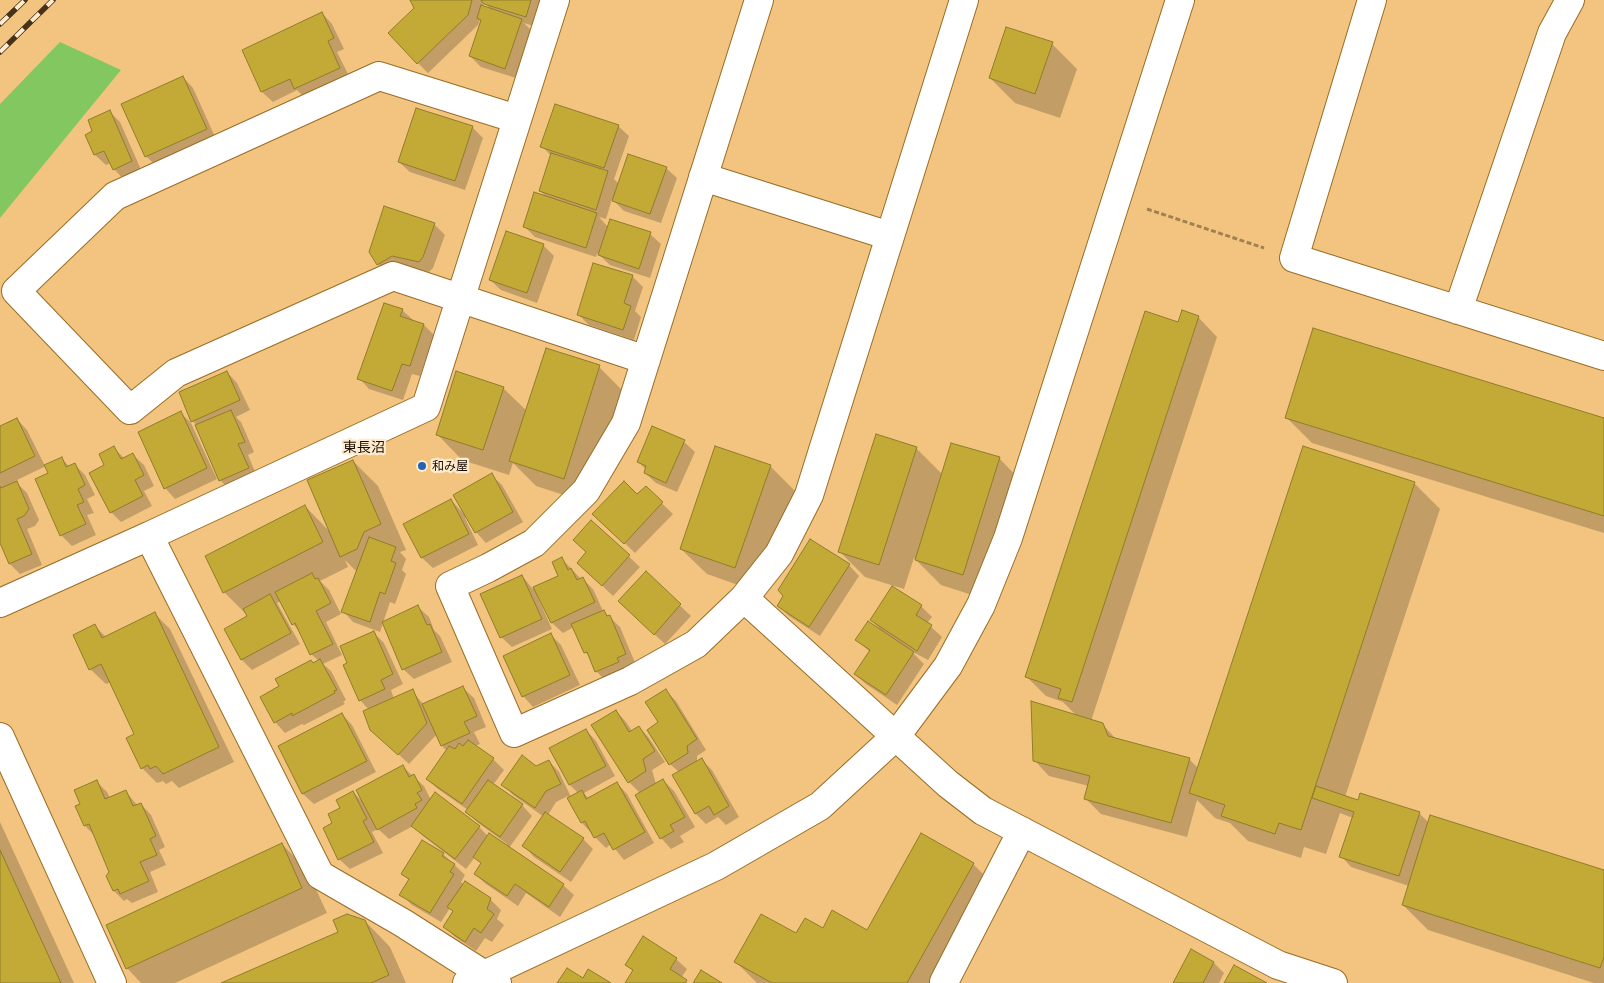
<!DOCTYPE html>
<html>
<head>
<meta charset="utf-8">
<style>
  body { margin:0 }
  canvas { display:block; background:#f3c47f }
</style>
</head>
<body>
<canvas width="1604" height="983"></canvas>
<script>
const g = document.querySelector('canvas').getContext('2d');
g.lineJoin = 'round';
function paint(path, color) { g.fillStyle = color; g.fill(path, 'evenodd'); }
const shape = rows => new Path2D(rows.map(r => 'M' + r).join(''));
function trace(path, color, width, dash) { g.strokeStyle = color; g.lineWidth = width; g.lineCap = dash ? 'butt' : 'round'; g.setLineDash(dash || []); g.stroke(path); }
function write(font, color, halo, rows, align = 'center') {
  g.font = font + ' Inter,"Noto Sans JP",sans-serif'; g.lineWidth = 4.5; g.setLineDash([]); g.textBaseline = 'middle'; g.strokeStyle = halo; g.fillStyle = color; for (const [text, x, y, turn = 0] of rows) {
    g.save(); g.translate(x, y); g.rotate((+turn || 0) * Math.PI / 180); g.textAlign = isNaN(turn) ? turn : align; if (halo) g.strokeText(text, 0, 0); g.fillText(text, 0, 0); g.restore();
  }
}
paint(shape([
  [60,42,121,70,0,218,0,104]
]), '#83c761');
paint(shape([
  [411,0,545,0,537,27,524,23,532,31,516,78,481,67,470,56,482,22,480,20,478,25,428,73,418,63,416,8],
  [484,3,492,10,483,7],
  [322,13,332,24,344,49,337,52,350,78,306,99,297,90,273,102,262,92,243,51],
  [1052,44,1077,69,1060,118,1015,103,990,78],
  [183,77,193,88,216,139,157,167,146,156],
  [110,112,120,122,142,172,124,180,114,169,111,163,106,165,95,155,86,136,94,132],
  [618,126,629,136,614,179,619,184,666,168,677,178,661,223,624,211,612,199,606,219,599,217,608,227,650,234,661,244,650,278,610,265,597,253,596,257,535,237,525,227,547,198,540,191,551,156,542,146],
  [472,127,483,138,465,190,410,172,399,162],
  [434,224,445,235,433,268,429,272,403,266,388,275,378,264],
  [543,245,554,256,537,303,501,290,490,280],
  [632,276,643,287,635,311,641,317,634,340,589,325,579,315],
  [402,310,413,320,424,325,434,335,420,376,412,374,403,400,369,389,359,378],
  [1198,317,1217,337,1091,721,1102,724,1117,740,1189,759,1198,768,1414,483,1440,509,1345,797,1359,801,1419,813,1429,823,1604,872,1604,983,1594,983,1428,930,1403,905,1409,886,1351,867,1341,856,1353,818,1340,813,1326,854,1304,847,1301,858,1248,841,1230,823,1215,818,1197,800,1187,837,1101,814,1085,798,1089,786,1049,776,1034,760,1078,717,1063,702,1046,696,1027,677,1178,324],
  [599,367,624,392,589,503,536,486,513,463,509,475,462,460,437,434,503,388,527,411],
  [227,372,237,383,250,410,236,417,241,422,254,452,248,455,258,479,231,491,220,480,196,425,193,421],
  [181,413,191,423,217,479,175,499,165,488],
  [1287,418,1604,419,1604,533,1312,443],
  [17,419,27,430,45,466,61,458,70,467,75,465,85,475,95,495,87,499,94,513,87,515,96,535,72,546,61,535,50,473,46,466,15,481,27,493,39,520,35,526,27,529,42,565,20,574,10,564,0,540,0,427],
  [684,442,695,452,677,492,656,483,645,473,646,470,638,461],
  [114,448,125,459,133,455,144,465,154,486,144,491,152,506,121,522,111,512,106,465],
  [716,448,771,467,796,492,761,593,707,574,681,549],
  [916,448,943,475,999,458,1024,484,988,600,941,585,914,558,904,589,865,577,840,552],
  [353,461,378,486,406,550,400,552,406,559,402,570,406,574,395,604,390,602,380,632,353,622,343,611,357,572,345,560,348,567,320,581,329,590,341,614,326,622,342,655,323,664,331,671,346,700,343,702,345,704,304,725,302,724,285,733,275,722,314,664,319,661,311,654,300,632,293,624,281,601,277,603,300,644,252,670,242,660,249,617,224,592,305,506,330,532],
  [491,475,502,485,523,522,486,543,476,532,467,517,465,518,478,545,433,568,422,558,405,524,451,500,464,514],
  [646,488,673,514,635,553,605,524],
  [591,521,640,567,613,596,589,573,588,553],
  [561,558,581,579,582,578,593,589,603,611,620,627,636,665,607,682,596,671,591,658,585,652,574,627,563,633,552,623,539,595,537,596,552,629,512,647,501,637,522,576,533,589,560,576],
  [849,565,859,576,820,636,789,616,778,606],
  [646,573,691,616,665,644,630,612],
  [921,606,932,617,927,623,942,637,928,660,911,651,924,664,897,705,866,684,855,674,870,652,857,640,882,631,871,620],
  [418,607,429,617,434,630,440,636,452,662,414,679,403,669],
  [155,614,170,629,234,762,179,788,172,781,166,784,163,781,157,783,142,768,136,734,111,682,106,684,90,669,95,626,106,637],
  [373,632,384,643,403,684,391,690,394,699,412,691,424,705,463,688,474,698,486,727,474,732,480,744,475,746,493,759,504,770,493,785,522,805,532,816,509,848,563,885,574,895,560,917,526,893,518,906,486,884,475,874,482,864,475,857,466,869,423,836,413,826,389,839,378,829,372,832,383,853,350,869,339,859,334,824,342,809,353,792,363,802,403,767,424,786,431,800,479,827,488,836,506,846,507,844,477,822,467,812,468,810,438,789,427,779,447,751,442,746,437,734,409,764,383,740,369,710,361,701,345,665,349,664],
  [551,635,561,645,580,685,533,707,523,696],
  [666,691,676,701,706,750,697,756,697,762,701,759,712,770,739,817,726,825,718,817,706,824,696,814,673,775,679,772,670,764,660,723],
  [616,711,626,722,632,731,639,727,649,738,665,762,652,770,656,784,663,780,674,791,695,827,680,836,684,842,671,849,661,838,636,795,640,793,629,782,593,726],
  [342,714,352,725,376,772,314,804,303,794,279,747],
  [586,730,596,741,615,776,584,793,589,799,617,783,627,794,654,843,624,860,611,844,606,848,595,837,582,823,568,796,556,802,548,815,583,839,593,849,571,882,534,857,524,846,544,817,513,795,503,784,549,761,559,772,571,797,578,793,570,785],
  [97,782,107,792,110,798,126,792,138,806,141,804,151,815,165,847,159,850,166,865,150,872,158,892,132,903,127,899,124,901,114,891,111,872,95,836,85,826,76,807,81,805],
  [0,822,74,983,0,983],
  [282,844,307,870,327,913,175,983,141,983,127,968],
  [443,854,465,875,461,882,464,885,490,899,501,910,497,919,504,925,492,942,485,938,476,951,455,937,444,926,454,912,450,908,441,922,412,905,401,894,409,880,403,874],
  [973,864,998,889,946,983,757,983,736,962,796,935,823,929,867,931],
  [365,921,390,947,406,983,224,983],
  [1191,951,1214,963,1224,973,1219,983,1174,983],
  [676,959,687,969,681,978,688,983,626,983,633,971,627,965]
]), '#0003');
const building = shape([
  [410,0,472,0,468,15,417,64,388,33,414,8,410,0],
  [481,0,531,0,526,17,484,4,481,0],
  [481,5,522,19,505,69,469,56,481,20,477,18,481,5],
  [322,12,334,38,328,41,340,68,294,89,290,79,261,92,242,50,322,12],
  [1006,27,1053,42,1035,94,989,78,1006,27],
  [183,76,207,129,145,157,121,104,183,76],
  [555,104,619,125,604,168,540,147,555,104],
  [416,108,473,126,455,181,398,162,416,108],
  [110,110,132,161,113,170,104,151,94,155,85,135,92,131,88,120,110,110],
  [551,153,608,171,596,210,539,191,551,153],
  [628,154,667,167,650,214,612,201,628,154],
  [534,192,597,213,586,248,523,227,534,192],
  [384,206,435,223,423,257,419,262,392,256,377,265,369,252,384,206],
  [610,219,651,232,639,269,598,255,610,219],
  [506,231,544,244,527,293,489,280,506,231],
  [593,263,633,275,624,303,631,306,623,330,577,315,593,263],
  [384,303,403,309,400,316,424,324,410,366,402,364,392,391,357,379,384,303],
  [1182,310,1199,316,1072,702,1058,698,1061,689,1025,677,1145,311,1178,322,1182,310],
  [1313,328,1604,418,1604,516,1285,418,1313,328],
  [546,348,600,365,564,479,509,461,546,348],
  [227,371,240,400,191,422,179,392,227,371],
  [456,371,504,387,483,450,436,435,456,371],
  [231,410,245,442,238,444,249,468,219,481,195,425,231,410],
  [181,411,207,468,164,489,138,432,181,411],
  [17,418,35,456,0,473,0,426,17,418],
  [652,426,685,440,666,483,644,473,646,466,637,462,652,426],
  [876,434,917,447,879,565,838,552,876,434],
  [951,443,1000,457,963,575,915,560,951,443],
  [114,446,121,459,133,453,144,475,135,480,143,496,110,513,89,473,104,465,99,454,114,446],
  [715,446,771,465,735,568,680,549,715,446],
  [1303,446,1415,482,1301,830,1279,823,1275,834,1221,816,1225,805,1189,793,1303,446],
  [62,457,66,467,75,463,85,485,78,489,84,502,77,505,86,524,60,536,35,479,48,473,44,465,62,457],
  [353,460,381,524,364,532,357,549,340,557,307,480,353,460],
  [492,473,513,512,475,533,453,495,492,473],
  [17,481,29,509,24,516,17,519,32,554,9,564,0,543,0,486,1,488,17,481],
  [624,481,637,494,646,486,663,502,624,544,592,514,624,481],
  [451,499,469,534,421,558,403,524,451,499],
  [305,505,323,542,223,593,205,556,305,505],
  [591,520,630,555,602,586,577,563,586,552,573,540,591,520],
  [369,537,396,547,391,561,396,563,385,594,380,592,370,622,341,612,369,537],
  [810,539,850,564,809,627,777,606,783,596,778,590,810,539],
  [562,557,568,570,571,568,577,580,583,577,595,602,551,623,533,587,558,576,552,562,562,557],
  [646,571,681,604,654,635,618,601,646,571],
  [312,573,315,579,318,578,331,603,316,611,333,644,310,655,295,623,292,625,275,592,312,573],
  [522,575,542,619,500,638,480,594,522,575],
  [892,586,922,605,916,615,932,625,917,651,870,620,892,586],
  [270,594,291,633,241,660,224,629,247,616,243,609,270,594],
  [418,605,427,625,430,624,442,652,402,670,382,622,418,605],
  [604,610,607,616,610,615,626,654,617,658,619,662,595,672,587,652,584,653,571,624,604,610],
  [155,612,219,747,163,774,156,766,150,769,148,765,141,769,126,738,134,734,101,664,89,670,73,635,95,624,102,638,155,612],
  [868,621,914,652,886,695,854,674,870,650,855,640,868,621],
  [374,631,393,674,381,680,385,689,359,701,343,665,347,663,340,646,374,631],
  [551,633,570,675,522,697,503,656,551,633],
  [320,659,337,690,334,691,335,693,292,716,292,713,274,723,260,697,279,686,275,679,311,660,313,663,320,659],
  [463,686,477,716,464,722,470,733,441,746,422,704,463,686],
  [413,689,427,723,398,755,370,730,363,711,413,689],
  [666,689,697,739,687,746,688,753,669,765,647,730,658,722,645,702,666,689],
  [1031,701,1103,723,1108,736,1190,758,1171,823,1084,799,1090,776,1033,761,1031,701],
  [616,710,629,732,639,726,655,751,643,759,646,771,628,783,591,725,616,710],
  [342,713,367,761,302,794,278,746,342,713],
  [586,729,606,766,569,785,549,748,586,729],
  [468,740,494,758,462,804,426,779,449,746,455,749,459,743,463,746,468,740],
  [522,755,536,766,549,760,561,784,546,791,535,808,501,785,522,755],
  [702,758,729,806,714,815,709,806,695,814,672,775,702,758],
  [403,765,409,777,414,774,422,790,417,793,422,800,415,804,417,808,377,830,356,790,403,765],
  [663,779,685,817,670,825,674,831,660,839,635,795,663,779],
  [97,780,105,799,126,790,133,806,141,803,156,836,150,839,157,855,140,862,149,881,120,894,118,889,113,891,106,876,109,872,89,824,84,826,75,806,80,804,74,790,97,780],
  [488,780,523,804,500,837,465,812,488,780],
  [617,782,645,832,613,850,604,833,594,838,585,821,581,823,567,798,582,790,586,799,617,782],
  [1316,786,1358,800,1360,793,1420,812,1399,876,1339,857,1354,812,1312,798,1316,786],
  [353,791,367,819,363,821,374,842,338,860,323,828,332,823,328,814,340,808,336,800,353,791],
  [435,792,480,826,455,859,411,826,435,792],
  [545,812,584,838,560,872,522,846,545,812],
  [1430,815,1604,870,1604,957,1600,968,1402,905,1430,815],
  [489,833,564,884,549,907,515,884,507,896,474,874,481,863,473,857,489,833],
  [921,833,974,863,907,983,772,983,734,962,761,914,796,933,805,918,823,928,832,910,867,930,921,833],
  [422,840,444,853,442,856,455,864,450,872,454,874,430,913,399,895,409,879,401,874,422,840],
  [282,843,302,888,126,969,106,925,282,843],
  [0,850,61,983,0,983,0,850],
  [465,881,491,898,487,909,494,914,481,933,474,928,465,942,443,927,453,911,447,907,465,881],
  [347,914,365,920,389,975,371,983,221,983,338,932,333,920,347,914],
  [643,936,677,958,670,969,687,980,685,983,625,983,633,970,625,965,643,936],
  [1191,949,1214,962,1203,983,1173,983,1191,949],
  [1234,965,1267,983,1224,983,1234,965],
  [567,968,583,978,588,969,611,983,557,983,567,968],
  [701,970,722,983,693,983,701,970]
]);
paint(building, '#c3a936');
trace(building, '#8f7d2b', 1);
const minor = shape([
  [759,0,626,423,586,491,534,543,488,568,450,586,514,733,630,681,696,644,744,598,779,554,809,495,964,0],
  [1372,0,1294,258,1604,356],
  [517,119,379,76,115,196,16,291,130,410,176,373,393,276,646,360],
  [703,177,890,236],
  [1458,310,1552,33,1570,0],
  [149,536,426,407,555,0],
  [744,598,948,784,983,811,1278,965,1333,983],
  [0,603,149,536,320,875,403,923,497,983],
  [0,737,112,983],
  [467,983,716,866,820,806,896,736,948,666,981,605,1008,538,1180,0],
  [945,983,944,982,1022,831]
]);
trace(minor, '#996d26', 30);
trace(shape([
  [1147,209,1264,248]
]), '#a2804f', 3, [5, 2.5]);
trace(minor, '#fff', 28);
const rail = shape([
  [0,24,25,0],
  [0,52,53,0]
]);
trace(rail, '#463219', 5.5);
trace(rail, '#feebd0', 4, [11]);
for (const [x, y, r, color] of [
  [422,466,5,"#2263b4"]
]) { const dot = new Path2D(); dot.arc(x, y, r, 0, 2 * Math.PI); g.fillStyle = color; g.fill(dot); trace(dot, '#feebd0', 2); }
write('12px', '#1c0f00', '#feebd0', [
  ["和み屋",432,466]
], 'left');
write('14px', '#1c0f00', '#feebd0', [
  ["東長沼",364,448]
]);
</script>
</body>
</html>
